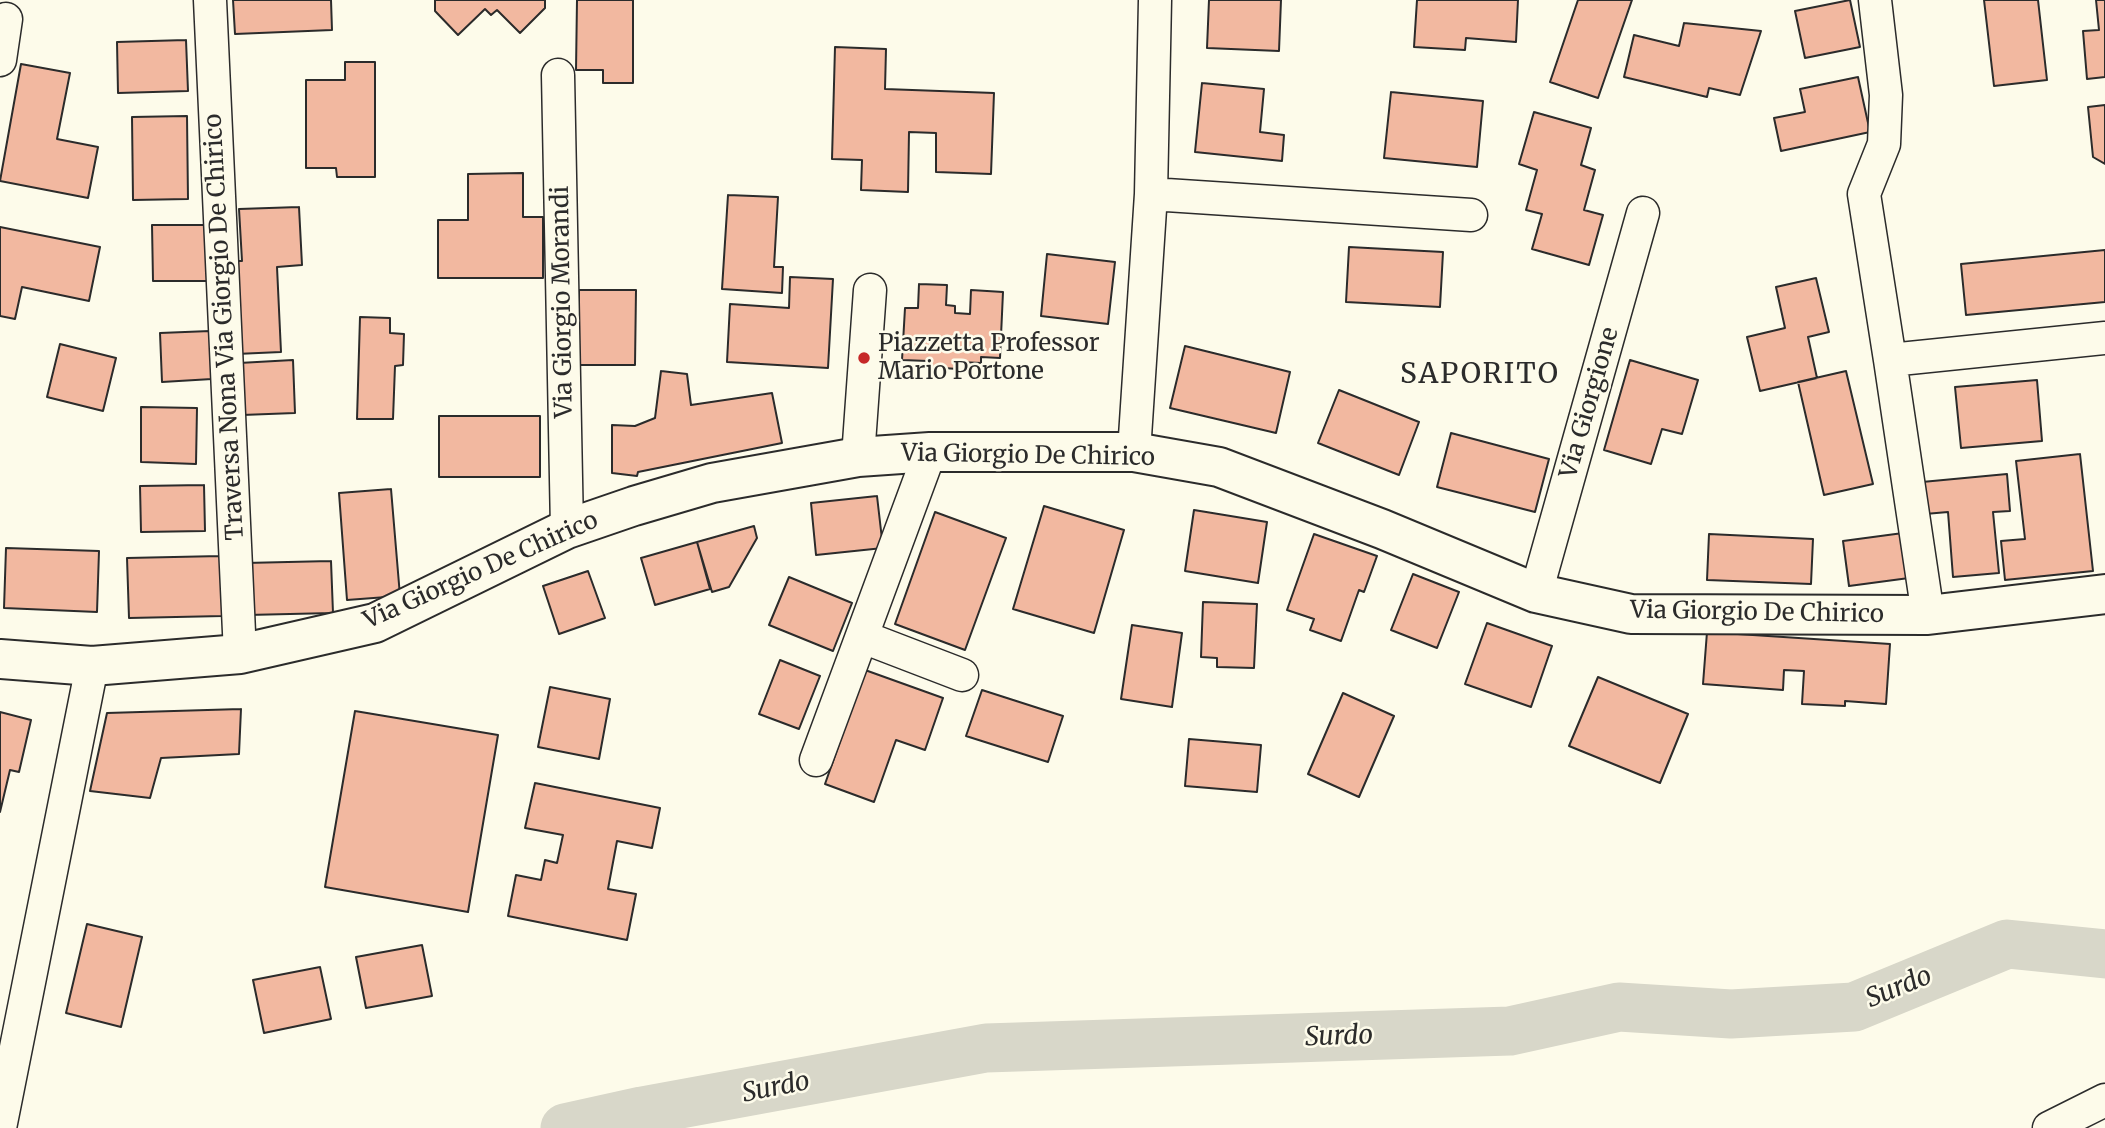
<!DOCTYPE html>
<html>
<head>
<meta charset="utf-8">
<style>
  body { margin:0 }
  canvas { display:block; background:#fdfbea }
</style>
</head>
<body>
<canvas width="2105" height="1128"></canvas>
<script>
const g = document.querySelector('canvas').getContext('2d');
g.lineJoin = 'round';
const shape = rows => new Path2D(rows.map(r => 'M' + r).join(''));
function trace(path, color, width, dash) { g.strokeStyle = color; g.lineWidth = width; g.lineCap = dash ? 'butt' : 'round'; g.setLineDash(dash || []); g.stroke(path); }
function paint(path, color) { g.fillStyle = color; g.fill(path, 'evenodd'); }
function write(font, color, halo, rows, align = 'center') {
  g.font = font + ' Merriweather,serif'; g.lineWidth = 5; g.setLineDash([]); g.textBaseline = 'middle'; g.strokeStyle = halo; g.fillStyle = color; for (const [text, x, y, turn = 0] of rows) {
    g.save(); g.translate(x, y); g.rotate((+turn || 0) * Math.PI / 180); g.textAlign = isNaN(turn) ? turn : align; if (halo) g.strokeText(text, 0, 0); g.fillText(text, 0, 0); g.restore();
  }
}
trace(shape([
  [565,1128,642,1111,986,1048,1510,1031,1619,1007,1731,1014,1854,1007,2007,944,2105,954]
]), '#d8d7c9', 49);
const building = shape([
  [233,0,331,0,332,30,235,34,233,0],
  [435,0,545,0,545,8,520,33,497,10,491,15,485,9,458,35,435,11,435,0],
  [577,0,633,0,633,83,603,83,603,70,576,70,577,0],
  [1209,0,1281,0,1279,51,1207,48,1209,0],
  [1417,0,1518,0,1516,42,1466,38,1465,50,1414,47,1417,0],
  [1578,0,1632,0,1598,98,1550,82,1578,0],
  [1850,0,1860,47,1805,58,1795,11,1850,0],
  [1984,0,2038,0,2047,80,1994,86,1984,0],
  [2096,0,2105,0,2105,77,2087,79,2083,31,2099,30,2096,0],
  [1684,23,1761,31,1740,95,1709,88,1707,97,1624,77,1634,35,1679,46,1684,23],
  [186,40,188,91,118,93,117,42,186,40],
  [835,47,886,49,885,89,994,93,991,174,936,172,936,133,909,132,908,192,861,190,862,160,832,159,835,47],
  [345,62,375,62,375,177,337,177,336,168,306,168,306,80,345,80,345,62],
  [21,64,70,73,57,139,98,147,88,198,0,181,21,64],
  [1858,77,1870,132,1781,151,1774,118,1805,112,1800,89,1858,77],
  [1202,83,1264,89,1260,132,1284,135,1282,161,1195,152,1202,83],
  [1391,92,1483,101,1477,167,1384,158,1391,92],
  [2105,105,2105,164,2093,157,2088,107,2105,105],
  [1534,112,1591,128,1581,165,1595,170,1584,210,1603,215,1589,265,1532,249,1542,214,1526,210,1537,170,1519,164,1534,112],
  [187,116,188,199,133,200,132,117,187,116],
  [523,173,523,217,543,217,543,278,438,278,438,220,468,220,468,174,523,173],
  [728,195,778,197,774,267,783,267,782,293,722,289,728,195],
  [299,207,302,265,277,267,281,352,236,354,231,261,242,261,239,209,299,207],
  [152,225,210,225,210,281,153,281,152,225],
  [0,227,100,247,89,301,22,287,15,319,0,316,0,227],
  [1349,247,1443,252,1440,307,1346,302,1349,247],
  [2105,250,2105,302,1966,315,1961,264,2105,250],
  [1047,254,1115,262,1108,324,1041,316,1047,254],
  [790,277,833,279,828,368,727,362,730,304,789,308,790,277],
  [1816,278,1829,332,1808,337,1817,378,1760,391,1747,337,1785,328,1776,287,1816,278],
  [919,284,947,285,946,305,955,306,955,313,970,314,971,290,1003,292,1000,358,981,357,981,363,959,362,958,369,928,367,928,361,902,360,905,308,918,308,919,284],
  [579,290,636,290,635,365,579,365,579,290],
  [360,317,390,318,390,333,404,334,403,365,395,366,393,419,357,419,360,317],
  [210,331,212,379,162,382,160,333,210,331],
  [60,344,116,358,103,411,47,397,60,344],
  [1185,346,1290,372,1276,433,1170,408,1185,346],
  [293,360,295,413,242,415,239,363,293,360],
  [1630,360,1698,380,1682,434,1662,429,1651,464,1604,450,1630,360],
  [661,371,687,374,691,405,772,393,782,443,638,472,637,476,612,473,612,425,635,426,655,418,661,371],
  [1846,371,1873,484,1824,495,1798,382,1846,371],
  [2037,380,2042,441,1961,448,1955,387,2037,380],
  [1339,390,1419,422,1399,475,1318,443,1339,390],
  [141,407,197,408,196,464,141,462,141,407],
  [439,416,540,416,540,477,439,477,439,416],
  [1451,433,1549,459,1535,512,1437,487,1451,433],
  [2080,454,2093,571,2005,580,2001,541,2025,539,2016,461,2080,454],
  [2007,474,2010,511,1993,512,1999,573,1953,577,1948,512,1925,514,1922,482,2007,474],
  [204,485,205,531,141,532,140,486,204,485],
  [391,489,400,596,347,600,339,493,391,489],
  [877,496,883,548,816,555,811,503,877,496],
  [1044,506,1124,530,1094,633,1013,609,1044,506],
  [1194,510,1267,522,1258,583,1185,571,1194,510],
  [935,512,1006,538,965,650,895,624,935,512],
  [754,526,757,538,729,587,712,592,697,542,754,526],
  [1903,533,1909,578,1849,586,1843,541,1903,533],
  [1314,534,1377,556,1364,592,1359,590,1341,641,1310,630,1314,619,1287,610,1314,534],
  [1709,534,1813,539,1811,584,1707,580,1709,534],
  [697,542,710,589,655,605,641,558,697,542],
  [6,548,99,551,97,612,4,608,6,548],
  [221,556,223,616,129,618,127,558,221,556],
  [331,561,333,613,247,615,245,563,331,561],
  [588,571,605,618,559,634,543,586,588,571],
  [1413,574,1459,592,1437,648,1391,630,1413,574],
  [789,577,852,603,833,651,769,625,789,577],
  [1203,602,1257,604,1254,668,1217,667,1217,658,1201,657,1203,602],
  [1487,623,1552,646,1531,707,1465,684,1487,623],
  [1132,625,1182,633,1172,707,1121,699,1132,625],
  [1707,632,1890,644,1886,704,1845,701,1845,706,1802,704,1804,671,1784,670,1783,690,1703,684,1707,632],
  [780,660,820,676,799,729,759,714,780,660],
  [865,670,943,698,925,750,896,740,874,802,825,784,865,670],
  [1598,677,1688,714,1660,783,1569,746,1598,677],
  [550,687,610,699,599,759,538,747,550,687],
  [982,690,1063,716,1048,762,966,736,982,690],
  [1343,693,1394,716,1359,797,1308,774,1343,693],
  [241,709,239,754,161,758,150,798,90,791,107,713,241,709],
  [355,711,498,735,468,912,325,887,355,711],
  [0,712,31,720,19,772,10,770,0,812,0,712],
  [1189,739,1261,745,1257,792,1185,786,1189,739],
  [535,783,660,808,652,848,617,841,608,889,636,894,627,940,508,916,516,875,541,880,545,860,557,863,563,835,525,828,535,783],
  [87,924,142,937,121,1027,66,1013,87,924],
  [422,945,432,996,366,1008,356,957,422,945],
  [320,967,331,1019,264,1033,253,980,320,967]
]);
paint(building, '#f2b8a0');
trace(building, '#2b2b2b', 2);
const minor = shape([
  [210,0,240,654],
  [1875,0,1886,95,1884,144,1864,194,1890,360],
  [0,60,6,19],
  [558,75,567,529],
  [1151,194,1471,215],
  [1134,452,1151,194,1155,0],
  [858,457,870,290],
  [1536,593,1643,213],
  [1928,615,1890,360,2105,338],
  [863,637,962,675],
  [816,760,930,452],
  [0,1128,92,666],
  [2049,1128,2105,1100]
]);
const major = shape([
  [0,659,92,666,240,654,375,623,567,529,634,506,712,483,858,457,930,452,1134,452,1219,467,1382,529,1536,593,1631,614,1928,615,2105,594]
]);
trace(minor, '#2b2b2b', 35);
trace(major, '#2b2b2b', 42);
trace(minor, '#fdfbea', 32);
trace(major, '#fdfbea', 38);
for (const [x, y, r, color] of [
  [864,358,7,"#c62828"]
]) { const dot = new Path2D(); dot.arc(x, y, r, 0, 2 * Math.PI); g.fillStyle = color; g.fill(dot); trace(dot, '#fdfbea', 2.5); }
write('24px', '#2b2b2b', '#fdfbea', [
  ["Via Giorgio Morandi",563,302,-91],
  ["Traversa Nona Via Giorgio De Chirico",225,327,-93],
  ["Via Giorgione",1590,403,-74],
  ["Via Giorgio De Chirico",1028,456,1],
  ["Via Giorgio De Chirico",481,571,-24],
  ["Via Giorgio De Chirico",1757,613,1]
]);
write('24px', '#2b2b2b', '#fdfbea', [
  ["Piazzetta Professor",878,344],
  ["Mario Portone",878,372]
], 'left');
write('italic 26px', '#2b2b2b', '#fdfbea', [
  ["Surdo",1899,988,-22],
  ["Surdo",1339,1037,-2],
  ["Surdo",776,1088,-11]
]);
g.letterSpacing = '2px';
write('28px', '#2b2b2b', '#fdfbea', [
  ["SAPORITO",1480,375]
]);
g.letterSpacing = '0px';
</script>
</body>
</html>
